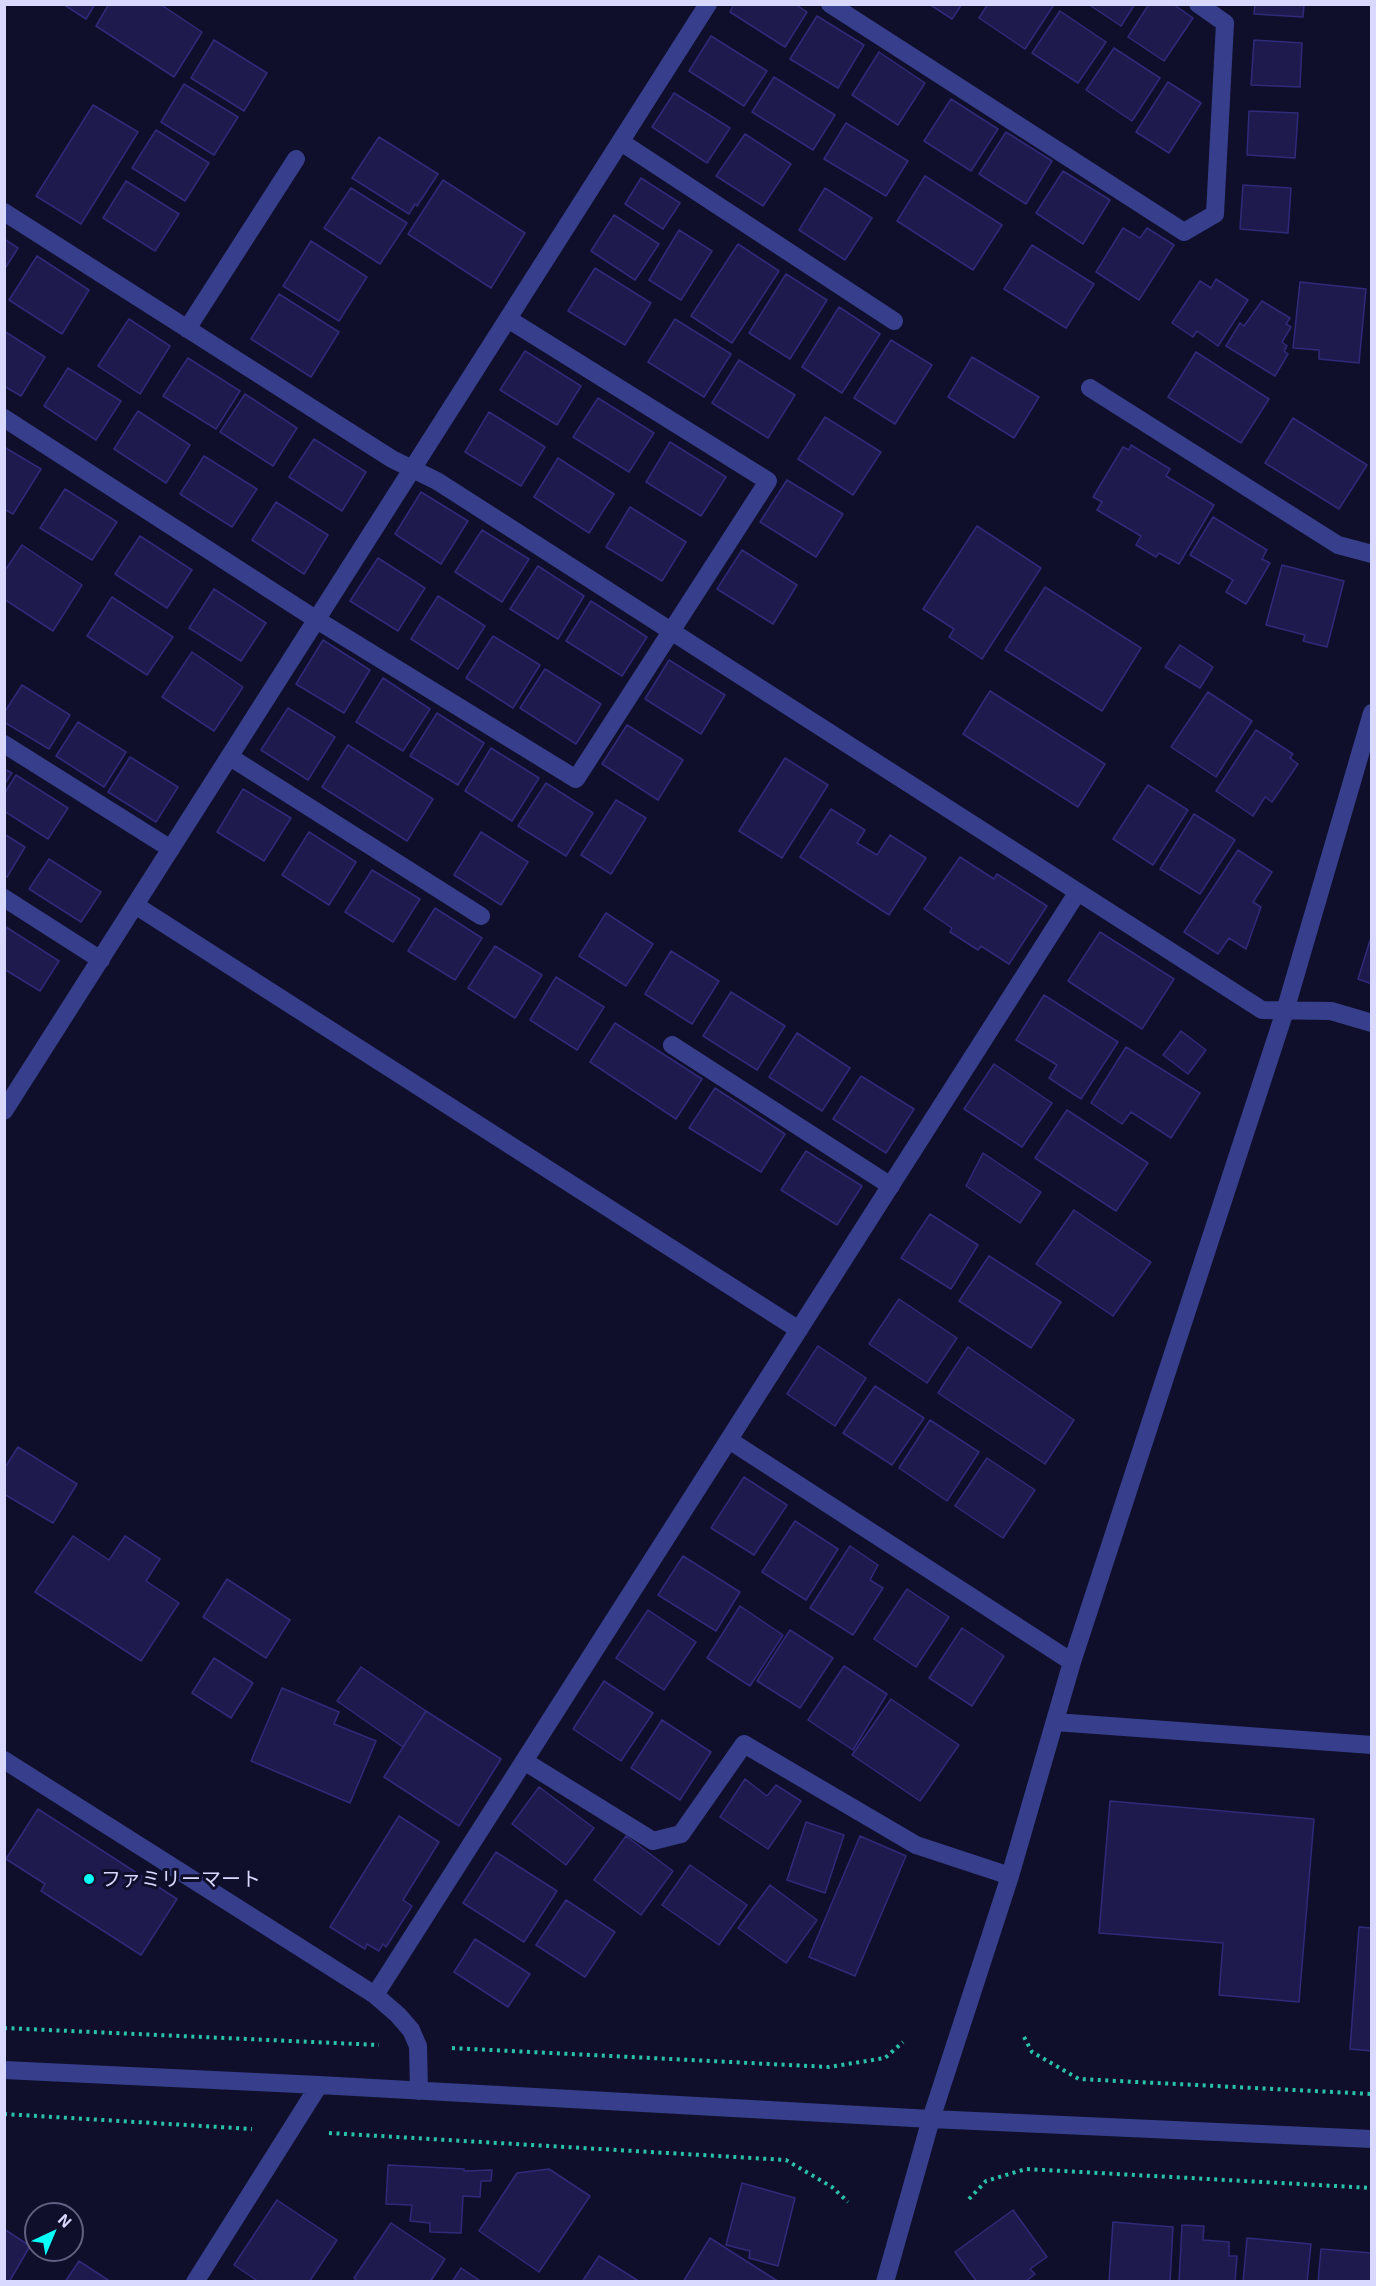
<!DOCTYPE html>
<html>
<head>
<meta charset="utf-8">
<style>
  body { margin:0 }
  #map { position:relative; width:1376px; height:2286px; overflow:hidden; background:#100f2b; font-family:"Exo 2",sans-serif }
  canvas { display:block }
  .frame { position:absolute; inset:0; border:6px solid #d9d9ff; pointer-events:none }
  .north { position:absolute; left:24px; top:2202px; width:60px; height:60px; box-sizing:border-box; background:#100f2b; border:2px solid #606080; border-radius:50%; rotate:44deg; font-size:16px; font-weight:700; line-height:24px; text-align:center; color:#d9d9ff }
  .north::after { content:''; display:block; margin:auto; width:21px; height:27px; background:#05fff8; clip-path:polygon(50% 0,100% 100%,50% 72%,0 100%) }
</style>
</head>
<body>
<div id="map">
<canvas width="1376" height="2286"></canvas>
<div class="frame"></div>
<div class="north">N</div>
</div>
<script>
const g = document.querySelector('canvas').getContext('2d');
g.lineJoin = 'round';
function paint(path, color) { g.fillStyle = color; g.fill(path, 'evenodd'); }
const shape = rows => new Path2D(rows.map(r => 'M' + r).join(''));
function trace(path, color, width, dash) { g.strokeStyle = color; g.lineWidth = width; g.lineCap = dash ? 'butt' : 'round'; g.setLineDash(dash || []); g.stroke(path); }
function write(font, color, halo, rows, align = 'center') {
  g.font = font + ' "Exo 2","Noto Sans JP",sans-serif'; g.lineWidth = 6; g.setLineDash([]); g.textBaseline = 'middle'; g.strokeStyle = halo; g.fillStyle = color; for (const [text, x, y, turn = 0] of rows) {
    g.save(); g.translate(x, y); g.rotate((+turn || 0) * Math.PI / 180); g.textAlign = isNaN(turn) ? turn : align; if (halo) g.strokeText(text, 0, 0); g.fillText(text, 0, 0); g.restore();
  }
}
const building = shape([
  [63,4,95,4,86,19,63,4],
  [109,4,160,4,202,32,174,77,96,26,109,4],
  [734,4,795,4,807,12,785,47,730,12,734,4],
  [929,4,962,4,952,19,929,4],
  [988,4,1050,4,1053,6,1025,49,979,18,988,4],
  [1088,4,1135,4,1121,26,1088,4],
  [1149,4,1173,4,1193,18,1164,61,1128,37,1149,4],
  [1255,4,1304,4,1303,17,1254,14,1255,4],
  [1060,11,1106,42,1078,83,1032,53,1060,11],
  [817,16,864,45,838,88,790,59,817,16],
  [711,36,767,71,744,106,689,71,711,36],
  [214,40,267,73,244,111,191,78,214,40],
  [1254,40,1302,43,1300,87,1251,85,1254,40],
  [1114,48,1160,78,1132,121,1086,90,1114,48],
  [879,52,925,83,898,125,852,95,879,52],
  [774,77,835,115,813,150,752,112,774,77],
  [1168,82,1201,103,1169,153,1136,132,1168,82],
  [184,84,238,117,214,155,161,122,184,84],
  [674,93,730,128,707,163,652,127,674,93],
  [951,99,998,129,971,171,924,141,951,99],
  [93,105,138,132,81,224,36,196,93,105],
  [1249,111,1298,113,1295,158,1247,155,1249,111],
  [846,123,908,161,886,196,824,159,846,123],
  [156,130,209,163,185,201,132,168,156,130],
  [1006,132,1052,161,1026,204,979,174,1006,132],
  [745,134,791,164,763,206,716,176,745,134],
  [379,137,438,174,417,206,415,204,409,214,352,178,379,137],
  [1063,171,1110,200,1083,244,1036,213,1063,171],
  [925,176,1002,225,973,270,897,221,925,176],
  [641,178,680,203,663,229,625,204,641,178],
  [443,180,525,233,491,288,408,234,443,180],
  [126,181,179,214,155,251,103,218,126,181],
  [1243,185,1291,188,1288,233,1240,229,1243,185],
  [351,188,407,223,380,264,324,228,351,188],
  [825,188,872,218,845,260,799,230,825,188],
  [614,215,659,244,635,280,591,251,614,215],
  [1123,228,1140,238,1147,228,1174,245,1139,300,1096,272,1123,228],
  [679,230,712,251,681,300,649,280,679,230],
  [4,239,18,248,4,270,4,239],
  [311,241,367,277,339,321,283,286,311,241],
  [738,244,779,271,732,343,691,316,738,244],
  [1032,245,1094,284,1066,328,1004,289,1032,245],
  [37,256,89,290,62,334,9,300,37,256],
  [595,268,651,303,625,345,568,311,595,268],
  [786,274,827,300,790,359,749,333,786,274],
  [1216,279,1248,300,1218,346,1197,331,1193,337,1172,323,1200,281,1211,288,1216,279],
  [1300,282,1366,289,1359,363,1319,359,1319,350,1293,348,1300,282],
  [279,294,339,332,311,377,251,339,279,294],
  [1262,301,1290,318,1286,324,1291,327,1282,342,1287,346,1284,351,1288,354,1275,376,1226,346,1240,323,1244,326,1262,301],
  [839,307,880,334,842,393,802,367,839,307],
  [129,319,170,346,140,394,98,366,129,319],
  [675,319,731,354,704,397,648,362,675,319],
  [4,331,45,357,21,396,4,386,4,331],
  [891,340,932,365,895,424,854,398,891,340],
  [525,351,581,386,557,425,500,390,525,351],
  [1196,352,1269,399,1241,443,1168,397,1196,352],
  [972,357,1039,397,1014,438,948,397,972,357],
  [188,358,240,391,216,429,163,396,188,358],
  [739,360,795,395,768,438,712,403,739,360],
  [68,368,121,401,96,440,44,406,68,368],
  [245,394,297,428,273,466,220,432,245,394],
  [598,398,654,433,629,472,573,437,598,398],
  [138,411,190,445,166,483,114,449,138,411],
  [489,412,545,447,521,486,465,452,489,412],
  [825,417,881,452,853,495,798,459,825,417],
  [1293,418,1367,465,1339,509,1265,463,1293,418],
  [314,439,366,472,342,511,289,477,314,439],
  [670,442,726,477,701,516,646,482,670,442],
  [1131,445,1170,469,1166,476,1214,505,1179,564,1159,553,1156,557,1136,545,1141,536,1097,510,1102,502,1093,497,1123,447,1129,450,1131,445],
  [4,447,41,469,13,514,4,509,4,447],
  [204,456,257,489,232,527,180,494,204,456],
  [558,458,614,494,589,533,534,497,558,458],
  [787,480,843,514,816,557,760,522,787,480],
  [65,489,117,522,92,560,40,528,65,489],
  [421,492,468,521,441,564,395,534,421,492],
  [276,502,328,535,304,574,252,540,276,502],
  [630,507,686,542,662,581,606,547,630,507],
  [1213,517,1267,550,1262,559,1270,563,1246,604,1226,592,1233,580,1190,555,1213,517],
  [977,526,1041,568,982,659,949,637,954,629,923,609,977,526],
  [482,530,529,559,502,602,455,572,482,530],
  [140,536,192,570,167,608,115,574,140,536],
  [22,545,82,585,53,631,4,599,4,572,22,545],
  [742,550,797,585,773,624,717,589,742,550],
  [378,558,425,588,398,631,350,601,378,558],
  [1282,565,1344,581,1327,647,1303,641,1305,635,1266,625,1282,565],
  [538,566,584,596,558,639,510,609,538,566],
  [1045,587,1141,648,1102,711,1005,650,1045,587],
  [214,589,266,623,241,661,189,628,214,589],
  [438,596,485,626,458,669,411,639,438,596],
  [112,597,173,637,147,675,87,636,112,597],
  [591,601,647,637,622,676,566,641,591,601],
  [493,636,540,665,513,708,466,678,493,636],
  [323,640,370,670,344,713,296,684,323,640],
  [1180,645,1213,667,1200,688,1165,667,1180,645],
  [192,652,243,687,214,731,162,697,192,652],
  [669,660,725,695,701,734,645,699,669,660],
  [545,669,601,704,576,744,520,708,545,669],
  [383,678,430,709,403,751,356,722,383,678],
  [22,685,70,715,49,749,4,722,4,713,22,685],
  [990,691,1105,764,1078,807,963,734,990,691],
  [1208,692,1252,721,1216,777,1171,747,1208,692],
  [288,708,335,737,308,780,261,750,288,708],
  [437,713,484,743,458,785,410,756,437,713],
  [78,722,126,752,104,787,56,756,78,722],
  [627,725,683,760,658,800,602,764,627,725],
  [1256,730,1293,754,1290,758,1298,764,1272,802,1265,797,1253,816,1216,791,1256,730],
  [348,745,433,799,407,841,322,787,348,745],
  [491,748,539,778,512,821,465,791,491,748],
  [130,757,178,787,156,822,108,792,130,757],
  [785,758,828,785,782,858,739,831,785,758],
  [4,769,12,773,4,785,4,769],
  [16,775,68,808,48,839,4,811,4,794,16,775],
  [546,783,593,813,566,856,518,826,546,783],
  [1148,785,1188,810,1153,865,1113,839,1148,785],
  [243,789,291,818,264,861,217,832,243,789],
  [616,800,646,818,611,874,581,855,616,800],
  [831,809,865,830,857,843,877,855,890,835,926,858,889,915,800,857,831,809],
  [1194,814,1235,840,1200,894,1160,869,1194,814],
  [309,832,356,862,329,905,282,875,309,832],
  [481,832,528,862,501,905,454,875,481,832],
  [4,834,25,847,7,877,4,876,4,834],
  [1238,850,1272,872,1253,902,1261,907,1246,949,1229,938,1218,954,1184,932,1238,850],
  [960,857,994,879,997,874,1047,906,1009,964,981,946,978,950,950,932,952,928,924,909,960,857],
  [49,859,101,892,81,922,29,889,49,859],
  [372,870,420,899,393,942,345,912,372,870],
  [435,908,482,938,455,980,408,951,435,908],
  [606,913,653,944,626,986,579,956,606,913],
  [6,927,59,961,40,991,4,969,6,927],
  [1100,932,1174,979,1142,1029,1068,981,1100,932],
  [1372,934,1372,984,1358,979,1372,934],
  [495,946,542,975,515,1018,468,988,495,946],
  [671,951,719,981,692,1024,645,994,671,951],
  [556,977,604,1007,577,1050,530,1020,556,977],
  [731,992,785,1026,757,1070,703,1036,731,992],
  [1044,995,1118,1042,1081,1099,1049,1078,1057,1065,1016,1040,1044,995],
  [615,1023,702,1079,676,1119,590,1062,615,1023],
  [1181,1031,1206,1050,1188,1074,1163,1055,1181,1031],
  [797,1033,850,1068,822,1111,769,1077,797,1033],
  [1126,1047,1200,1093,1171,1138,1131,1112,1122,1124,1091,1103,1126,1047],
  [994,1064,1052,1103,1022,1147,964,1109,994,1064],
  [861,1076,914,1109,886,1153,833,1119,861,1076],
  [715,1088,785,1134,761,1172,689,1128,715,1088],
  [1067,1110,1148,1163,1116,1211,1035,1158,1067,1110],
  [806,1151,862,1186,837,1225,781,1190,806,1151],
  [983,1153,1041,1192,1020,1223,966,1186,983,1153],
  [1074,1210,1151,1262,1113,1316,1036,1264,1074,1210],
  [930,1214,978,1245,951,1289,901,1258,930,1214],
  [989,1256,1061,1302,1031,1348,959,1301,989,1256],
  [899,1299,957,1338,927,1383,869,1344,899,1299],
  [818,1346,866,1378,835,1426,787,1394,818,1346],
  [968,1347,1074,1420,1045,1464,938,1393,968,1347],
  [875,1386,924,1418,892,1465,843,1433,875,1386],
  [930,1420,979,1452,947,1501,899,1468,930,1420],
  [18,1447,77,1484,53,1523,4,1494,4,1469,18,1447],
  [987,1458,1035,1490,1003,1538,955,1506,987,1458],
  [744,1477,787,1505,754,1555,711,1528,744,1477],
  [795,1521,838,1549,806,1600,762,1572,795,1521],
  [73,1536,109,1560,125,1536,160,1559,146,1581,179,1603,141,1661,35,1592,73,1536],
  [850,1546,878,1565,870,1580,883,1588,853,1635,810,1608,850,1546],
  [683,1556,740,1592,716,1631,658,1595,683,1556],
  [227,1579,290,1620,266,1658,203,1617,227,1579],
  [907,1589,949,1617,916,1667,874,1639,907,1589],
  [740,1606,783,1635,750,1686,707,1658,740,1606],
  [648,1610,696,1642,664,1690,616,1658,648,1610],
  [962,1628,1004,1656,972,1706,929,1678,962,1628],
  [790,1630,833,1658,800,1708,757,1681,790,1630],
  [214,1658,253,1683,231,1718,192,1693,214,1658],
  [844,1666,887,1694,853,1750,808,1720,844,1666],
  [361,1667,426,1711,403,1747,337,1701,361,1667],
  [604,1681,653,1713,621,1761,573,1729,604,1681],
  [282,1688,339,1712,334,1724,376,1741,350,1803,251,1761,282,1688],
  [891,1699,959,1745,920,1801,852,1755,891,1699],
  [426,1711,501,1759,459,1826,384,1777,426,1711],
  [662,1720,711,1752,680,1800,631,1768,662,1720],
  [745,1779,767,1796,776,1785,801,1801,768,1849,720,1817,745,1779],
  [539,1787,594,1828,566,1865,512,1824,539,1787],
  [1110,1801,1314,1819,1299,2002,1219,1995,1223,1943,1099,1933,1110,1801],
  [38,1809,177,1899,141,1955,41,1891,45,1884,6,1859,38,1809],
  [399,1816,439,1842,403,1900,412,1906,386,1947,383,1944,379,1951,367,1944,365,1949,330,1927,399,1816],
  [806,1822,844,1835,825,1893,787,1880,806,1822],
  [626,1836,673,1871,641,1915,594,1880,626,1836],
  [860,1836,906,1856,855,1976,809,1957,860,1836],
  [496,1852,557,1891,524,1942,463,1903,496,1852],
  [690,1865,747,1905,719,1945,662,1905,690,1865],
  [770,1885,817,1920,786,1963,738,1928,770,1885],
  [566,1900,615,1932,585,1977,536,1945,566,1900],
  [1359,1927,1372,1928,1372,2051,1350,2049,1359,1927],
  [475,1939,530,1974,508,2007,454,1972,475,1939],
  [388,2165,464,2169,464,2171,492,2170,491,2181,481,2181,480,2197,463,2196,461,2233,430,2232,430,2223,410,2221,412,2205,386,2204,388,2165],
  [549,2169,590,2196,539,2272,479,2231,517,2173,549,2169],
  [742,2183,795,2198,778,2266,749,2258,750,2251,726,2245,742,2183],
  [277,2200,337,2240,309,2282,259,2282,234,2265,277,2200],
  [1013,2210,1047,2257,1030,2269,1035,2274,1025,2282,977,2282,955,2252,1013,2210],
  [1113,2222,1173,2227,1170,2282,1109,2282,1113,2222],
  [391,2223,445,2259,430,2282,358,2282,354,2278,391,2223],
  [1182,2225,1204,2226,1203,2240,1229,2242,1229,2256,1237,2256,1235,2282,1179,2282,1182,2225],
  [4,2229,30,2246,9,2282,4,2282,4,2229],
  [710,2238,779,2282,683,2282,710,2238],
  [1247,2238,1311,2244,1307,2282,1243,2282,1247,2238],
  [1321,2249,1372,2253,1372,2282,1318,2282,1321,2249],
  [599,2256,640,2282,582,2282,599,2256],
  [79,2261,111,2282,65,2282,79,2261],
  [461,2268,482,2282,452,2282,461,2268]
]);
paint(building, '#1e1a4d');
trace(building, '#302a7a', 1.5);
trace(shape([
  [4,2028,379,2045],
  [1024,2037,1032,2052,1079,2079,1372,2094],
  [452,2048,829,2067,885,2058,903,2042],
  [4,2114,252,2129],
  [329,2133,786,2160,832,2187,848,2202],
  [969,2199,986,2181,1026,2169,1372,2188]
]), '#28c3a6', 4, [3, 4.5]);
trace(shape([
  [830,4,1184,232,1215,214,1225,23,1198,4],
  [621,142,894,321],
  [4,212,392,459,437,481,1262,1010,1331,1011,1372,1023],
  [187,329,296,159],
  [1090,388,1338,545,1372,554],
  [4,418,317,620,576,779,768,481,508,319],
  [4,744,171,849],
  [230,757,481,916],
  [4,898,101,960],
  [135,905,799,1330],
  [672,1045,891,1186],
  [4,1111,708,4],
  [729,1440,1072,1662],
  [1055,1722,1372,1745],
  [4,1760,375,1995,398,2015,411,2030,418,2046,419,2091],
  [524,1761,653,1841,681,1834,744,1744,916,1845,1010,1876],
  [375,1995,1077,893],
  [4,2070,319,2085,931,2119,1372,2139],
  [195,2282,319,2085],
  [885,2282,931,2119,1010,1876,1072,1662,1285,1011,1372,713]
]), '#373f8d', 18);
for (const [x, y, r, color] of [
  [89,1879,6,"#05fff8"]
]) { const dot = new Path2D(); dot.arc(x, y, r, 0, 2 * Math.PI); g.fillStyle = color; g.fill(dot); trace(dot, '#100f2b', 2); }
write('20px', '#d9d9ff', '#100f2b', [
  ["ファミリーマート",101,1879]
], 'left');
</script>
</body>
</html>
